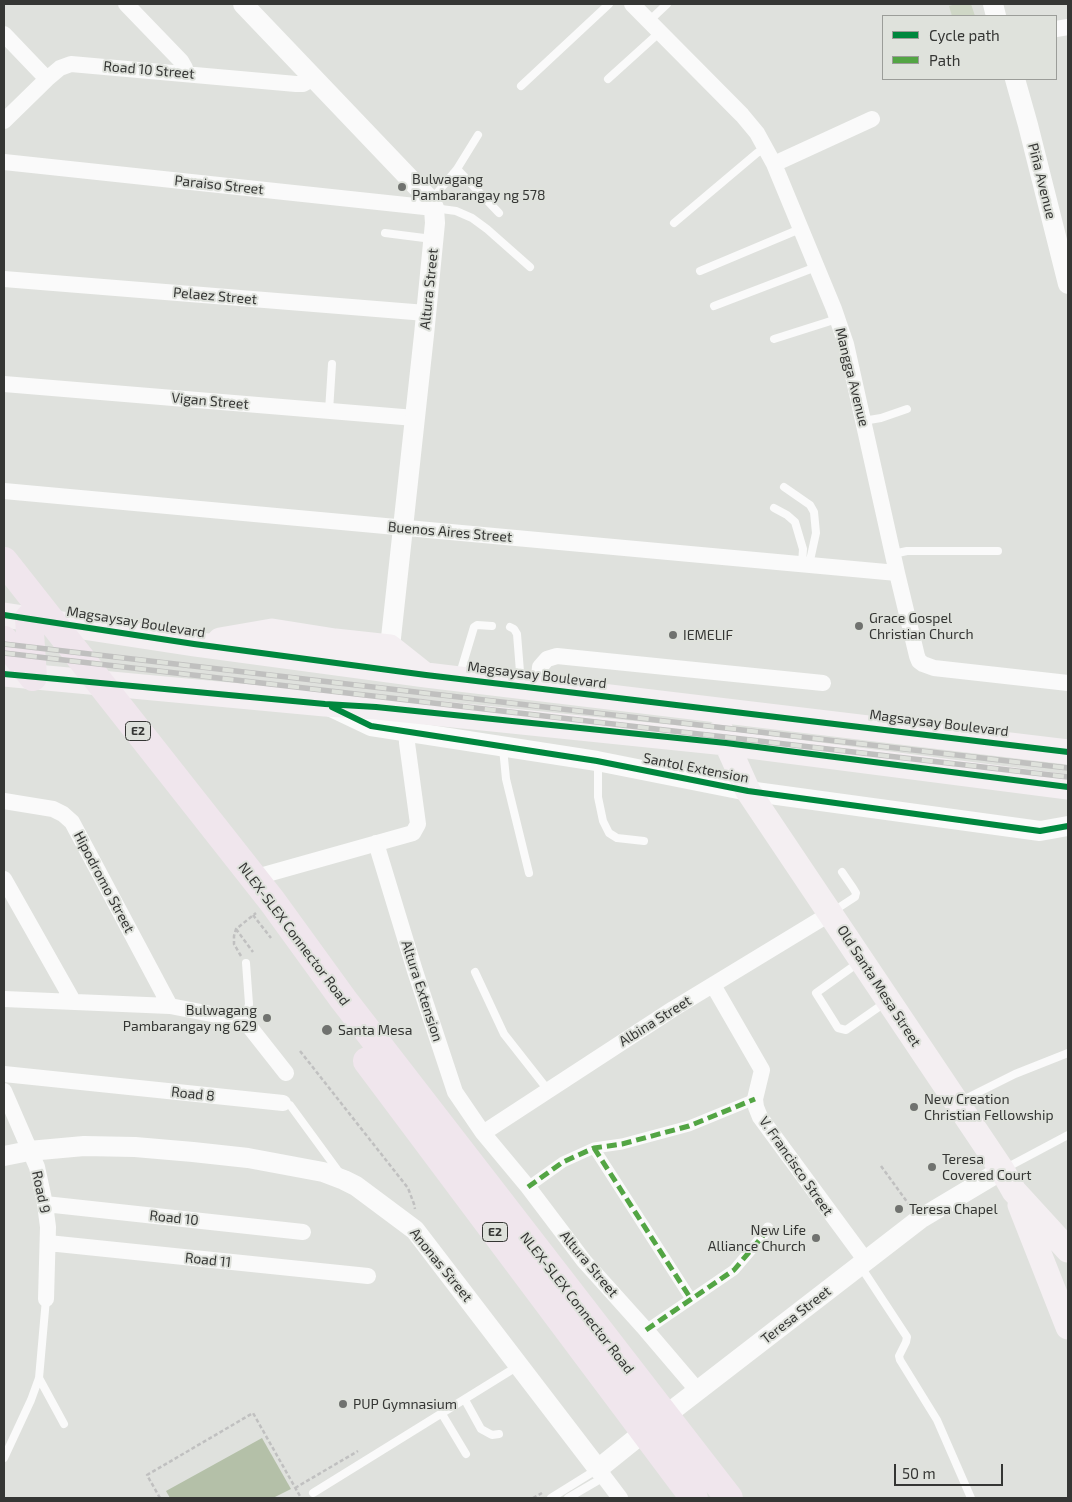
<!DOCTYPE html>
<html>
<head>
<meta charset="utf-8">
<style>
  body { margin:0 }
  #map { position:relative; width:1072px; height:1502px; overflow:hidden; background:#dfe1dd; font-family:"Exo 2",sans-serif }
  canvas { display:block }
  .frame { position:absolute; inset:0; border:5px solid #353634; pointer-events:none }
  .legend { position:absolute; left:882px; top:15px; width:175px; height:65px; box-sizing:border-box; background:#dfe2dc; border:1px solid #9b9d99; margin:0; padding:6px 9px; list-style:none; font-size:15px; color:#353634 }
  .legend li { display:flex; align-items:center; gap:10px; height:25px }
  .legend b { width:25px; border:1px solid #9b9d99 }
  .scale { position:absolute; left:894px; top:1464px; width:109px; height:22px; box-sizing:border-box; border:2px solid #353634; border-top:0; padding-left:6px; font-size:15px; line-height:18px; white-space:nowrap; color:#353634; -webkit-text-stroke:4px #dfe2dc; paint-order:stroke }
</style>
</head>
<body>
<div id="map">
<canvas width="1072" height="1502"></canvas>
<div class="frame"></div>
<ul class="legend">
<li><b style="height:6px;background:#00873e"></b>Cycle path</li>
<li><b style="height:6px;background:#53a544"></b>Path</li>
</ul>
<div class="scale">50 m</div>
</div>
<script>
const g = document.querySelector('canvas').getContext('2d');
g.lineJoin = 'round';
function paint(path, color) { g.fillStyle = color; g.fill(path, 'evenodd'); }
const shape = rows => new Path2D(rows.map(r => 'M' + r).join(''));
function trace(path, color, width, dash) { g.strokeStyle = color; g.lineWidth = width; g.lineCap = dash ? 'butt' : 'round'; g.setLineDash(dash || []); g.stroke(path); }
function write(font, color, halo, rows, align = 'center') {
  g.font = font + ' "Exo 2",sans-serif'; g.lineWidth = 4; g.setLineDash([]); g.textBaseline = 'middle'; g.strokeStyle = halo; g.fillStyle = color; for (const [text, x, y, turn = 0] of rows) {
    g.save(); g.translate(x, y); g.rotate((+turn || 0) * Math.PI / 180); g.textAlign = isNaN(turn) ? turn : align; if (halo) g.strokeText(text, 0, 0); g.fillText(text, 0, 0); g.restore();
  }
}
paint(shape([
  [956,4,971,4,975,16,952,16,949,6]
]), '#cfd7c6');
paint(shape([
  [262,1438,291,1489,273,1498,170,1498,166,1491]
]), '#b4c0a8');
trace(shape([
  [253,915,271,938],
  [236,929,253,952],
  [241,956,234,944,234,936,236,929,256,913],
  [300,1051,408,1188,414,1204,415,1209],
  [881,1166,910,1206],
  [295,1488,358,1451],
  [160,1498,147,1475,253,1413,301,1498],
  [533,1498,542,1493]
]), '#c0c0c0', 2.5, [4, 2.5]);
trace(shape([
  [649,21,667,4],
  [608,79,660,32],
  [521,86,609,4],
  [457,169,499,213],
  [432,199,457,169,478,135],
  [434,208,456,211,472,218,487,229,530,267],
  [674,223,757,153,766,148],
  [385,233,432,239],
  [700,271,800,229],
  [714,306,816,267],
  [774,339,837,319],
  [329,411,332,364],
  [863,421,881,418,907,409],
  [784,487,810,505,814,512,816,533,809,565],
  [774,508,787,515,795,522,803,549,802,564],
  [893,554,907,551,998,551],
  [510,627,514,629,517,634,521,684],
  [459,677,474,627,477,625,492,626],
  [503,748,506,779,529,873],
  [598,763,598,797,603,821,609,833,617,838,644,841],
  [832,912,855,897,856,893,853,888,842,872],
  [858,963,816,993,838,1028,846,1030,886,1002],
  [475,972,504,1034,548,1090],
  [245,1021,249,1004,246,963],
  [961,1101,1015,1074,1068,1053],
  [283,1103,290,1105,339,1172],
  [1006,1168,1068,1135],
  [861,1267,907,1337,906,1342,899,1356,900,1360,937,1420,971,1498],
  [39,1378,64,1424],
  [465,1400,481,1429,492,1435,499,1434],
  [442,1414,466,1454],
  [4,1458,31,1400,39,1378,46,1299],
  [313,1493,518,1366],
  [551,1498,596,1470],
  [568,1498,604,1477]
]), '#fafafa', 8);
trace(shape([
  [594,1148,691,1299],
  [528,1187,563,1162,594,1148,622,1144,689,1126,755,1099],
  [646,1330,734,1270,762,1237,768,1228]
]), '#fafafa', 11);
trace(shape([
  [126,4,181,61,185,68,185,73],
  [632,4,742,115,757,133,774,164,834,309,846,344,897,573,917,656,919,661,923,664,934,668,1068,683],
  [1056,29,1068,27],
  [4,34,47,79],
  [4,121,47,79,60,68,71,64,296,84,303,84,314,78],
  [4,162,434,208],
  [774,164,872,119],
  [4,279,426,313],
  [4,384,415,418],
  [4,491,897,573],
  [538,687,540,667,547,659,557,656,823,683],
  [4,801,53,809,63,814,72,822,170,1006],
  [376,843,415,971,455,1092,483,1133,528,1187,584,1261,646,1330,698,1391],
  [4,879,73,1001],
  [253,886,254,880,260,876,413,833,418,824,407,743,406,720],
  [713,985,762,1070,755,1099,756,1107,760,1117,866,1261],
  [4,999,170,1006,232,1018,245,1021,286,1073],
  [4,1074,283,1103],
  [4,1091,37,1167,45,1204,48,1227,46,1299],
  [483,1133,673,1009,831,913],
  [45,1204,303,1232],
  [48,1243,368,1276],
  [598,1469,620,1498]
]), '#fafafa', 16);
trace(shape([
  [243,4,431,201,434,208,435,223,424,335,390,647],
  [993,4,996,16],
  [1015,79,1028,125,1068,284],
  [331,707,371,726,597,761,748,791,1040,831,1068,826],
  [4,1156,29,1151,84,1146,135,1147,193,1152,248,1158,323,1172,344,1180,356,1186,415,1230,598,1469,639,1436,920,1219,1002,1170]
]), '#fafafa', 20);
trace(shape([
  [4,615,194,644,426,675,1068,752],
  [220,640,272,631,335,641,390,647,424,674],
  [4,674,325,704,376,707,726,743,1068,787],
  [721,731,748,791,1002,1170,1014,1191,1068,1250],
  [1020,1205,1068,1327]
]), '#f4eff2', 25);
trace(shape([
  [4,561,272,901,343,999,729,1498],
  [29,618,33,677],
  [4,640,33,677],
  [367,1061,694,1498]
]), '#f0e6ed', 28);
const rail = shape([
  [4,644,1068,768],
  [4,653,1068,777]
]);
trace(rail, '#c0c0bf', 5.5);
trace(rail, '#dfe2dc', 4, [11]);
trace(shape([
  [594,1148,691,1299],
  [528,1187,563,1162,594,1148,622,1144,689,1126,755,1099],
  [646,1330,734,1270,762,1237,768,1228]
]), '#53a544', 5, [10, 5]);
trace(shape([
  [4,615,194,644,426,675,1068,752],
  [4,674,325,704,376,707,726,743,1068,787],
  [332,707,371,726,597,761,748,791,1040,831,1068,826]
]), '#00873e', 6);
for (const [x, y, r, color] of [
  [402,187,5,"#70726f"],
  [859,626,5,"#70726f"],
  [673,635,5,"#70726f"],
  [267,1018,5,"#70726f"],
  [327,1030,6,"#70726f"],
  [914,1107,5,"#70726f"],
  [932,1167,5,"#70726f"],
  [899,1209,5,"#70726f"],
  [816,1238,5,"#70726f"],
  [343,1404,5,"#70726f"]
]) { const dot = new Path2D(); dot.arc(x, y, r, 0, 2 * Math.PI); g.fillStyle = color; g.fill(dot); trace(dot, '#dfe2dc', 2); }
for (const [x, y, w] of [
  [138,731,25],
  [495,1232,25]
]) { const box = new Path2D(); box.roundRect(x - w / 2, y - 9.5, w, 19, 4); g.fillStyle = '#dfe2dc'; g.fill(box); trace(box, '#353634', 1); }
write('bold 12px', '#353634', null, [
  ["E2",138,731],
  ["E2",495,1232]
]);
write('14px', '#353634', '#dfe2dc', [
  ["Road 10 Street",149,70,5],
  ["Piña Avenue",1042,181,76],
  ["Paraiso Street",219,185,6],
  ["Altura Street",429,289,-84],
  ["Pelaez Street",215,296,5],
  ["Mangga Avenue",852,377,76],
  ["Vigan Street",210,401,5],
  ["Buenos Aires Street",450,532,5],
  ["Magsaysay Boulevard",136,622,9],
  ["Magsaysay Boulevard",537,675,7],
  ["Magsaysay Boulevard",939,723,7],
  ["Santol Extension",696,768,11],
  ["Hipodromo Street",104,882,62],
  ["NLEX-SLEX Connector Road",294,934,53],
  ["Old Santa Mesa Street",879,986,57],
  ["Altura Extension",422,991,72],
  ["Albina Street",655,1021,-32],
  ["Road 8",193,1094,6],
  ["V. Francisco Street",796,1166,55],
  ["Road 9",41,1192,78],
  ["Road 10",174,1218,6],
  ["Road 11",208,1260,6],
  ["Altura Street",589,1264,50],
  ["Anonas Street",441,1265,51],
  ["NLEX-SLEX Connector Road",577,1303,52],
  ["Teresa Street",796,1315,-38]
]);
write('14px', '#353634', '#dfe2dc', [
  ["Bulwagang",412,179],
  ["Pambarangay ng 578",412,195],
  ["Grace Gospel",869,618],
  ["Christian Church",869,634],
  ["IEMELIF",683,635],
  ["Bulwagang",257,1010,"right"],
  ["Pambarangay ng 629",257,1026,"right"],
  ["Santa Mesa",338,1030],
  ["New Creation",924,1099],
  ["Christian Fellowship",924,1115],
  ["Teresa",942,1159],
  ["Covered Court",942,1175],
  ["Teresa Chapel",909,1209],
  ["New Life",806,1230,"right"],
  ["Alliance Church",806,1246,"right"],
  ["PUP Gymnasium",353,1404]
], 'left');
</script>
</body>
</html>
